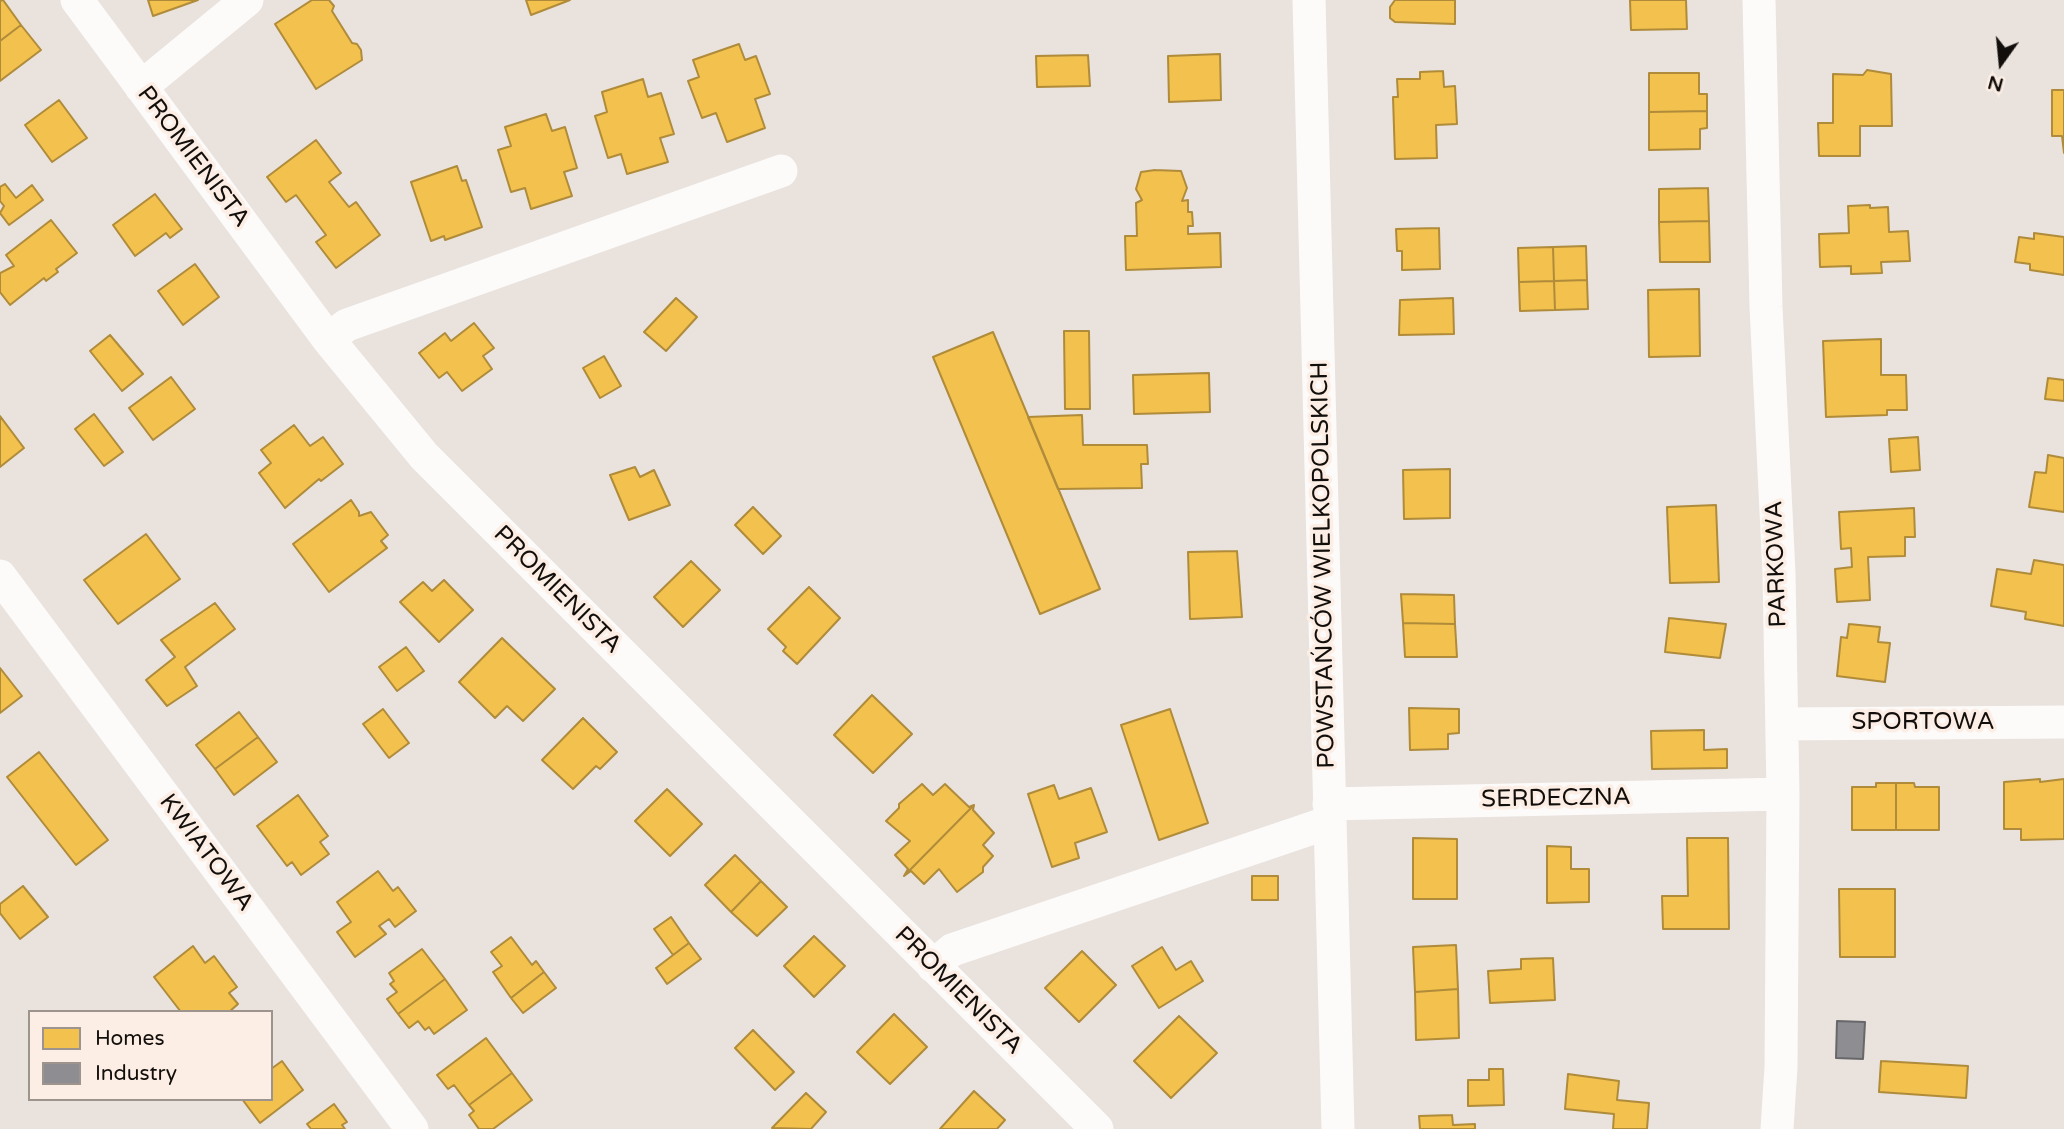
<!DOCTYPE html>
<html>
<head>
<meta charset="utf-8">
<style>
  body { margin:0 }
  #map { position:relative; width:2064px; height:1129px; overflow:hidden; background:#e9e2dd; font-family:"Varela Round",sans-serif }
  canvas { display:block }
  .legend { position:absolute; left:28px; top:1010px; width:245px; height:91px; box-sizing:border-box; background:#fceee5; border:2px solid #9e948e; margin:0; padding:9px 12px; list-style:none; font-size:21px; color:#120e0b }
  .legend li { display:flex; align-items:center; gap:14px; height:35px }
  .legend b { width:35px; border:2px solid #9e948e }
  .north { position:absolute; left:1966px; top:28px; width:70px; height:70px; -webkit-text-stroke:5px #fceee5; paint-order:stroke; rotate:195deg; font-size:19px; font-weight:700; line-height:28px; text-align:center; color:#120e0b }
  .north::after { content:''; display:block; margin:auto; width:24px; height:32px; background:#120e0b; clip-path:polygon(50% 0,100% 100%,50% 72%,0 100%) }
</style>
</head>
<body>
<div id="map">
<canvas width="2064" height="1129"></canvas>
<ul class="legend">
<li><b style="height:19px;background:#f2c14e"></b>Homes</li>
<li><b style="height:19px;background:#8d8d92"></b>Industry</li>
</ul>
<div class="north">N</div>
</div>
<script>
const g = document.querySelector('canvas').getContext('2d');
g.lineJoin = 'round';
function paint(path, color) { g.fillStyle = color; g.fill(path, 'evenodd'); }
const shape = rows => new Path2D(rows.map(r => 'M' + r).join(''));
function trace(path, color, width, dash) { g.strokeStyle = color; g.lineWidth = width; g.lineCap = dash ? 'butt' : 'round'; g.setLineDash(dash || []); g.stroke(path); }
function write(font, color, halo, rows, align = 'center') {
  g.font = font + ' "Varela Round",sans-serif'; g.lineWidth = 7; g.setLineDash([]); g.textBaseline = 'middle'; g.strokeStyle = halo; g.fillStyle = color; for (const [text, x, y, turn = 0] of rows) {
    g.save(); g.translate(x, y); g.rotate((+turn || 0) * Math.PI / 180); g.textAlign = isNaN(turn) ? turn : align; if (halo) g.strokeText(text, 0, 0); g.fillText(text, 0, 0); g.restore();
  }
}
const homes = shape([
  [3,0,21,25,0,41,0,1,3,0],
  [148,0,198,0,153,16,148,0],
  [312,0,329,0,334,6,332,11,352,43,357,44,361,50,362,60,316,89,275,24,312,0],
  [526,0,570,0,531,15,526,0],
  [1395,0,1455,0,1455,24,1395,22,1390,18,1390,7,1395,0],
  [1630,0,1686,0,1687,29,1631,30,1630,0],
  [21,25,41,50,0,81,0,41,21,25],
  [739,44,745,60,756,56,770,94,755,99,765,128,727,142,716,113,702,118,688,81,699,77,693,60,739,44],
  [1220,54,1221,100,1169,102,1168,56,1220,54],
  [1088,55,1090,86,1037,87,1036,56,1088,55],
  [1867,70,1891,74,1892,126,1860,126,1860,156,1819,156,1818,123,1833,123,1833,74,1863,75,1867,70],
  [1443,71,1444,87,1455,86,1457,124,1436,125,1437,158,1395,159,1393,97,1398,97,1397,79,1420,79,1420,72,1443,71],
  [1649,73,1699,73,1699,94,1707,94,1707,111,1649,112,1649,73],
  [643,79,648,97,661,93,674,134,660,138,668,162,627,174,621,154,608,158,595,116,607,112,602,92,643,79],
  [2052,90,2064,90,2064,153,2062,136,2052,136,2052,90],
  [59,100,87,138,52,162,25,125,59,100],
  [1707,111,1707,128,1700,129,1700,149,1649,150,1649,112,1707,111],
  [546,114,552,131,565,127,577,168,564,172,572,196,531,209,525,188,511,192,498,150,511,146,505,127,546,114],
  [316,140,341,173,329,182,349,207,356,202,380,235,336,268,316,242,326,235,296,195,286,202,267,177,316,140],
  [457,166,462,181,466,180,482,227,445,240,444,236,431,241,411,182,457,166],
  [1155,170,1181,171,1187,188,1182,201,1188,200,1188,212,1192,212,1193,226,1188,226,1188,234,1220,233,1221,267,1126,270,1125,236,1137,236,1136,203,1142,200,1136,189,1141,172,1155,170],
  [5,184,16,198,32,185,43,200,9,225,0,213,4,206,0,201,0,187,5,184],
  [1708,188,1709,221,1659,222,1659,189,1708,188],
  [155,194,182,229,170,238,166,233,135,256,113,225,155,194],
  [1870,205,1870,208,1888,207,1889,232,1908,231,1910,261,1881,262,1882,273,1851,274,1851,266,1820,267,1819,234,1849,233,1848,206,1870,205],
  [51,220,77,253,56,269,58,272,46,281,44,278,10,305,0,292,0,273,14,266,6,255,51,220],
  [1709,221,1710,262,1660,262,1659,222,1709,221],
  [1439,228,1440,269,1402,270,1402,251,1397,251,1396,229,1439,228],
  [2034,233,2064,237,2064,275,2030,270,2030,264,2015,262,2019,237,2034,239,2034,233],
  [1586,246,1587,280,1554,281,1553,247,1586,246],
  [1553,247,1554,281,1519,282,1518,248,1553,247],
  [195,264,219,297,183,325,158,291,195,264],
  [1587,280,1588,309,1555,310,1554,281,1587,280],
  [1554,281,1555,310,1520,311,1519,282,1554,281],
  [1699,289,1700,356,1649,357,1648,290,1699,289],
  [676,298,697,317,666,351,644,332,676,298],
  [1453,298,1454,334,1399,335,1400,300,1453,298],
  [474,323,494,348,483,356,492,369,462,391,447,372,439,378,419,353,445,333,451,341,474,323],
  [1064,331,1089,331,1090,409,1065,409,1064,331],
  [993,332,1100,589,1040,614,933,357,993,332],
  [110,335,143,374,122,391,90,351,110,335],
  [1881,339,1881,375,1906,375,1907,410,1887,410,1887,415,1826,417,1823,341,1881,339],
  [604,356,621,386,600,398,583,368,604,356],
  [1209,373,1210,412,1134,414,1133,375,1209,373],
  [171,377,195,409,153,440,129,408,171,377],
  [2048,378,2064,380,2064,401,2045,399,2048,378],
  [94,414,123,452,104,466,75,429,94,414],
  [1082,415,1083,445,1147,445,1148,464,1141,464,1142,488,1058,489,1028,417,1082,415],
  [0,416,24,448,0,467,0,416],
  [294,425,310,446,323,437,343,464,321,481,319,479,285,508,259,473,271,463,261,450,294,425],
  [1918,437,1920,470,1891,472,1889,439,1918,437],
  [2048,455,2064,458,2064,512,2029,507,2035,472,2046,473,2048,455],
  [635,467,640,477,654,470,670,505,629,520,610,475,635,467],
  [1450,469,1450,518,1404,519,1403,470,1450,469],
  [351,500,359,512,359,516,371,512,388,535,381,541,387,548,329,592,293,544,351,500],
  [1716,505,1719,582,1670,583,1667,507,1716,505],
  [753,507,781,536,763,554,735,525,753,507],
  [1914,508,1915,537,1905,537,1905,556,1868,557,1870,600,1837,602,1835,569,1852,567,1851,548,1841,549,1839,512,1914,508],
  [146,534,180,579,118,624,84,580,146,534],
  [1237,551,1242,617,1190,619,1188,552,1237,551],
  [2034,560,2064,565,2064,626,2025,619,2026,612,1991,606,1997,569,2031,574,2034,560],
  [691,561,720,590,683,627,654,597,691,561],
  [444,580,473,610,439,642,400,602,423,582,432,591,444,580],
  [809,587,840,618,797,664,783,651,786,647,768,629,809,587],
  [1401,594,1454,595,1455,624,1403,623,1401,594],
  [215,603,235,629,185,667,197,686,167,706,146,680,175,657,161,640,215,603],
  [1669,618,1726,624,1720,658,1665,652,1669,618],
  [1403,623,1455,624,1457,657,1405,657,1403,623],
  [1849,624,1880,627,1878,642,1890,643,1885,682,1837,676,1841,637,1847,638,1849,624],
  [502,638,555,689,523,721,507,706,495,718,459,682,502,638],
  [406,647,424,671,397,691,379,667,406,647],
  [0,668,22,696,0,713,0,668],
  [872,695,912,734,873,773,834,735,872,695],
  [1409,708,1459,709,1459,733,1448,734,1448,749,1410,750,1409,708],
  [383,709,409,743,389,758,363,724,383,709],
  [1170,709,1208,823,1159,840,1121,725,1170,709],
  [239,712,258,737,215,769,196,745,239,712],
  [583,718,617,752,600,769,596,766,573,789,542,760,583,718],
  [1704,730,1704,750,1727,749,1727,768,1652,769,1651,731,1704,730],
  [258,737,277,762,234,795,215,769,258,737],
  [39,752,108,840,76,865,7,777,39,752],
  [2040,779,2040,782,2064,779,2064,839,2021,840,2021,829,2004,829,2004,782,2040,779],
  [1876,783,1896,783,1896,830,1852,830,1852,787,1876,787,1876,783],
  [1896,783,1914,783,1915,787,1939,787,1939,830,1896,830,1896,783],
  [922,784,933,795,945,784,969,807,974,805,904,876,908,869,895,855,910,841,886,821,899,808,899,804,922,784],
  [1054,785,1059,799,1091,788,1107,832,1075,843,1079,858,1052,867,1028,794,1054,785],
  [667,789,702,824,670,856,635,821,667,789],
  [298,795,328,836,320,842,329,854,301,875,292,862,287,866,257,826,298,795],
  [974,805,973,810,994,833,983,845,993,856,983,867,983,872,957,892,939,869,924,884,911,871,904,876,974,805],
  [1413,838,1457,839,1457,899,1413,899,1413,838],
  [1687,838,1728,838,1729,929,1663,929,1662,896,1688,896,1687,838],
  [1547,846,1571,847,1571,869,1589,869,1589,902,1547,903,1547,846],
  [735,855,761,881,731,912,705,885,735,855],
  [378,871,393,891,398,887,416,911,395,927,389,919,379,926,386,934,355,957,337,932,351,922,337,902,378,871],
  [1252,876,1278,876,1278,900,1252,900,1252,876],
  [761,881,787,907,757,936,731,912,761,881],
  [23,886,48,917,20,939,0,913,0,904,23,886],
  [1839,889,1895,889,1895,957,1840,957,1839,889],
  [671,917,689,943,673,955,654,929,671,917],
  [814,936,845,966,814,997,784,966,814,936],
  [511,937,532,965,536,961,544,972,511,998,493,972,502,966,491,952,511,937],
  [689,943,701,959,667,984,656,968,689,943],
  [1456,945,1458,989,1415,992,1413,947,1456,945],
  [193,946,205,963,214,956,237,987,229,993,238,1004,229,1012,181,1012,154,977,193,946],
  [1162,947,1176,970,1191,961,1203,981,1159,1008,1132,966,1162,947],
  [422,949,445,979,398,1014,387,999,397,992,390,984,394,981,389,973,422,949],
  [1082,951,1116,985,1079,1022,1045,988,1082,951],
  [1553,958,1555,1000,1490,1003,1488,971,1521,969,1521,959,1553,958],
  [544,972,556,988,523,1013,511,998,544,972],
  [445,979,467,1010,434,1034,429,1027,425,1030,418,1021,409,1028,398,1014,445,979],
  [1458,989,1459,1038,1416,1040,1415,992,1458,989],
  [894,1014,927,1047,890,1084,857,1052,894,1014],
  [1179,1016,1217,1053,1171,1098,1134,1061,1179,1016],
  [753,1030,794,1072,775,1090,735,1048,753,1030],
  [486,1038,512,1073,469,1105,454,1085,448,1089,437,1075,486,1038],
  [282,1061,303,1090,260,1123,242,1099,271,1099,271,1069,282,1061],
  [1881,1061,1968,1066,1966,1098,1879,1092,1881,1061],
  [1489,1069,1503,1069,1504,1105,1468,1106,1468,1080,1489,1080,1489,1069],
  [512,1073,532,1100,493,1129,479,1129,469,1115,474,1111,469,1105,512,1073],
  [1568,1074,1619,1081,1617,1100,1649,1103,1647,1129,1613,1129,1614,1114,1565,1109,1568,1074],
  [974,1091,1005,1120,997,1129,940,1129,974,1091],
  [806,1093,826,1112,811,1129,772,1128,806,1093],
  [334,1104,347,1122,342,1125,345,1129,311,1129,307,1124,334,1104],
  [1452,1115,1453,1125,1475,1124,1475,1129,1420,1129,1419,1116,1452,1115]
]);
paint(homes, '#f2c14e');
trace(homes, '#af8b3a', 2);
const industry = shape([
  [1837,1021,1865,1022,1863,1059,1836,1058,1837,1021]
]);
paint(industry, '#8d8d92');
trace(industry, '#68676a', 2);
trace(shape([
  [77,0,328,339,424,456,1097,1129],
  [1309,0,1338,1129],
  [1759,0,1766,307,1779,573,1783,794,1781,1067,1777,1129],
  [141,87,247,0],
  [328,339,347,325,781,171],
  [0,576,412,1129],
  [1782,724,2064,722],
  [1329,804,1783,794],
  [933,966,952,950,1330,822]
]), '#fcfbfa', 33);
write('24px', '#120e0b', '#fceee5', [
  ["PROMIENISTA",193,157,53],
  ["PARKOWA",1777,564,-92],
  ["POWSTAŃCÓW WIELKOPOLSKICH",1324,565,-91],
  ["PROMIENISTA",557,590,45],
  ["SPORTOWA",1923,723],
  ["SERDECZNA",1556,799,-1],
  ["KWIATOWA",206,853,53],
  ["PROMIENISTA",958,991,45]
]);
</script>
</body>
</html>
